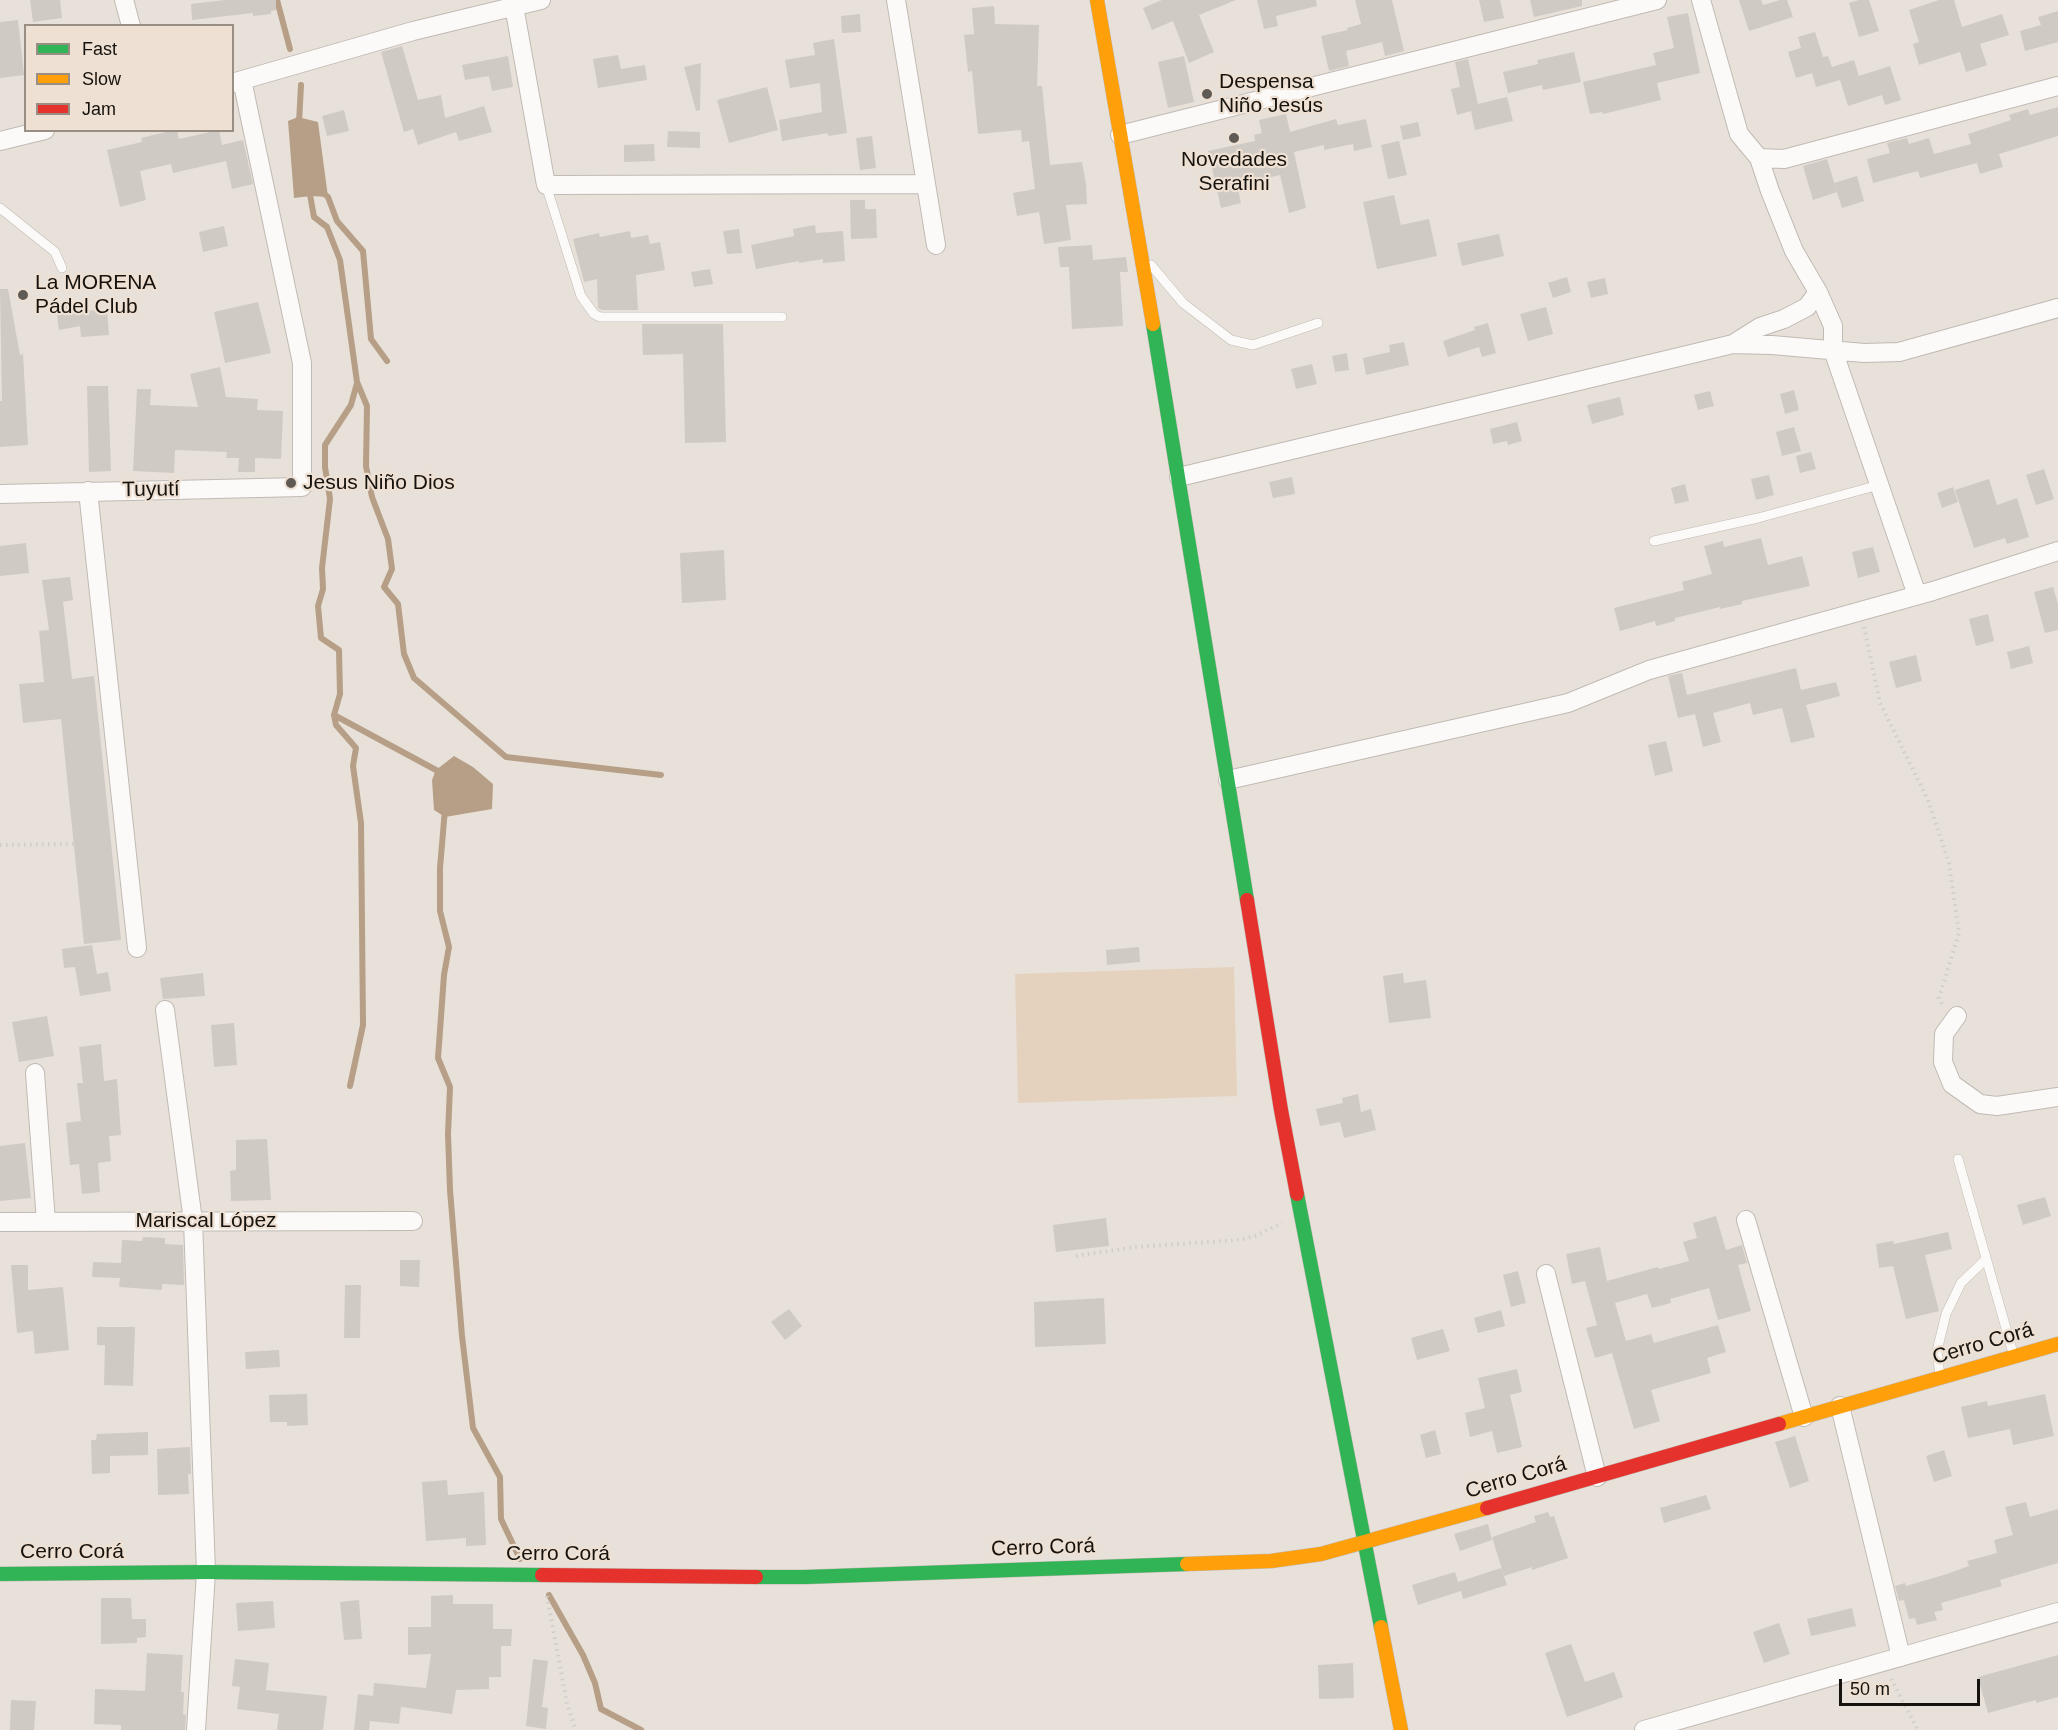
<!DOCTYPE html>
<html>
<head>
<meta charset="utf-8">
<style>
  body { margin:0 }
  #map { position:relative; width:2058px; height:1730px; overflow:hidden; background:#e8e1d9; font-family:Helvetica,sans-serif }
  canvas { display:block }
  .legend { position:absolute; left:24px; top:24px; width:210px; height:108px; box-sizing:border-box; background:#eee1d3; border:2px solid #988e84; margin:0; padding:8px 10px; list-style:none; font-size:18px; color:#16120d }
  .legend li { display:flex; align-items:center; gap:12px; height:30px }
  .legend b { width:30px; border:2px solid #988e84 }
  .scale { position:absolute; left:1839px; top:1679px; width:141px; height:27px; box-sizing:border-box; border:3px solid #16120d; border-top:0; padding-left:8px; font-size:18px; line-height:21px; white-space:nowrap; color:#16120d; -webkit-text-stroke:4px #eee1d3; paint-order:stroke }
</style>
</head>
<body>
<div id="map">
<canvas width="2058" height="1730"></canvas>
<ul class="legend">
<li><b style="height:8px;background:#30b455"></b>Fast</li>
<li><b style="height:8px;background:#ff9f0a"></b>Slow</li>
<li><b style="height:8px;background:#e5322d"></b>Jam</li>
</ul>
<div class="scale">50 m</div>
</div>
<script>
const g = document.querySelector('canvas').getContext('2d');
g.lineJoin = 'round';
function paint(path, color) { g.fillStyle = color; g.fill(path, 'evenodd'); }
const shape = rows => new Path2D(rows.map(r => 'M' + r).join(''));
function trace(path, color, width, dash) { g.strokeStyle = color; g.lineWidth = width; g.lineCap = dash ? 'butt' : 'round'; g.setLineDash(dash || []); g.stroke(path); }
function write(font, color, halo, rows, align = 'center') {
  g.font = font + ' Helvetica,sans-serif'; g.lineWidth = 4.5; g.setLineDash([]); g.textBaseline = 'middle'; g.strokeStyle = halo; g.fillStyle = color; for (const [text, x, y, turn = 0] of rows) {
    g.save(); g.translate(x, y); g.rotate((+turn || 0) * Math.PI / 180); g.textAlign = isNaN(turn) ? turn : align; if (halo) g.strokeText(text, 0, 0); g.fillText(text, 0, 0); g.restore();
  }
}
paint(shape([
  [1234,967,1237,1096,1018,1103,1015,974]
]), '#e4d2be');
paint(shape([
  [298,117,318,122,328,197,311,196,294,198,288,121],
  [454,756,473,767,493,784,492,809,445,817,434,810,432,780,436,770]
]), '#b69f86');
trace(shape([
  [277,0,290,49],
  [299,123,301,85],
  [309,189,314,217,327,227,340,260,357,382,367,406,366,466,372,497,388,539,392,569,384,587,398,604,404,654,414,678,506,757,661,775],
  [322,192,328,197,337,221,363,251,371,339,387,361],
  [334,715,436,770,440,776],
  [445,809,440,868,440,911,449,947,444,975,438,1058,450,1087,448,1134,450,1190,462,1336,473,1428,500,1477,501,1519,520,1559],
  [350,1086,363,1025,361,823,353,766,356,748,336,725,334,715,340,694,339,650,321,638,318,606,323,589,322,568,330,499,325,467,325,445,351,405,357,383],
  [549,1595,583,1655,595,1683,601,1709,641,1730]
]), '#b69f86', 6);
paint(shape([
  [30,0,60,0,62,18,33,22],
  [225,0,276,0,276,10,271,11,271,14,253,16,253,13,192,20,191,4],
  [1162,0,1236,0,1199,15,1214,52,1189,63,1173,21,1152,30,1143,8],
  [1257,0,1316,0,1317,6,1276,16,1278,26,1264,29],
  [1355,0,1392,0,1404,51,1385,56,1382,42,1346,51,1349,66,1329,71,1321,36,1348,30,1347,28,1361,24],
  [1479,0,1500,0,1504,18,1484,22],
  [1530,0,1582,0,1582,6,1534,17],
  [1739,0,1761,0,1763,5,1780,0,1787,0,1793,17,1749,31],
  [1859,0,1869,0,1879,31,1859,37,1849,3],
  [1939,0,1954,0,1962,27,2002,14,2009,35,1980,44,1987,65,1966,72,1960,52,1919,65,1913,44,1919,42,1909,10],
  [994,6,995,24,1039,25,1037,86,1042,86,1050,165,1082,162,1086,184,1087,204,1066,205,1071,240,1044,244,1039,212,1017,216,1013,193,1035,189,1029,141,1022,142,1021,130,978,134,972,71,968,72,964,35,974,34,972,8],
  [2058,11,2058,42,2025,51,2020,31,2041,25,2038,17],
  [1688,13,1700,73,1657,83,1661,100,1603,114,1602,112,1590,114,1583,82,1656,65,1653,53,1674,48,1667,17],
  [860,14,861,32,842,33,841,16],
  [18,20,24,75,0,78,0,22],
  [1815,32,1823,57,1828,56,1832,67,1854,60,1859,76,1890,66,1901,100,1885,105,1882,95,1848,106,1840,80,1816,87,1812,73,1796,78,1788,52,1801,48,1798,37],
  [834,39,847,133,828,136,828,133,782,141,779,120,822,112,820,83,790,88,785,60,815,55,813,43],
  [402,46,418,100,441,95,445,118,484,106,492,132,459,141,456,132,418,145,413,129,404,132,381,52],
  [1574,52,1581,82,1543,90,1542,85,1508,93,1503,72,1538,64,1537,60],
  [618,55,621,69,645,65,647,80,598,88,593,59],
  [508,56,513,87,492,91,489,76,465,80,462,65],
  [1184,56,1194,102,1168,108,1158,62],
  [1468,59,1478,104,1507,97,1513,121,1475,130,1471,111,1457,115,1451,89,1460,87,1455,62],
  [701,63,700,110,696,111,684,67],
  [767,87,778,130,729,143,717,100],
  [2058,107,2058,136,1999,154,2003,167,1980,174,1977,163,1920,178,1918,171,1873,183,1867,159,1890,153,1887,143,1907,138,1909,144,1929,138,1934,154,1971,144,1968,134,2011,120,2009,115,2028,109,2030,115],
  [344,110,349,131,327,136,322,116],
  [1286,114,1290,132,1336,119,1338,125,1366,119,1372,147,1354,151,1353,144,1324,150,1324,145,1294,152,1306,208,1289,213,1280,175,1237,185,1241,203,1221,208,1208,151,1255,141,1254,135,1262,133,1259,120],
  [1418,122,1421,136,1403,140,1400,126],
  [174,130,177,130,179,139,219,130,222,145,243,140,253,184,232,189,226,161,173,173,171,164,140,171,146,200,120,207,107,150,142,142,141,138],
  [668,131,700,132,700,148,667,147],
  [872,136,876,168,860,170,856,138],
  [1399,141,1407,175,1388,179,1381,145],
  [654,144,655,161,624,162,624,145],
  [1827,159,1837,192,1813,200,1803,166],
  [1857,176,1864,201,1842,208,1834,183],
  [1394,195,1401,225,1429,219,1437,256,1377,269,1363,202],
  [850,200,865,200,865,209,876,209,877,238,851,239],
  [815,225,816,233,843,231,845,261,823,263,823,259,799,263,799,261,756,269,751,245,794,236,793,229],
  [224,226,228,246,203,252,199,232],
  [739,229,742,253,727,254,723,231],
  [630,231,631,238,648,235,650,244,660,242,665,270,636,275,638,310,602,310,598,308,597,279,584,282,573,239,599,233,600,237],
  [1499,234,1504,256,1462,266,1457,243],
  [1092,245,1093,260,1126,257,1128,272,1120,272,1123,326,1072,329,1069,267,1060,267,1058,247],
  [710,269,713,284,694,287,691,272],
  [1567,277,1571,292,1553,298,1548,283],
  [1605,278,1608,294,1591,298,1587,282],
  [0,289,8,289,20,355,23,354,28,445,0,447,0,401,2,401],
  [258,302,271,353,225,363,214,312],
  [76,304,77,311,107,310,109,335,81,337,80,326,59,330,56,307],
  [1546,307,1553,334,1528,341,1520,314],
  [1488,323,1496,353,1482,357,1479,347,1448,357,1443,341,1475,330,1474,327],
  [642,324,723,324,726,442,685,443,683,354,643,355],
  [1404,342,1409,365,1366,375,1363,358,1390,352,1389,345],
  [1347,353,1349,370,1335,372,1332,356],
  [1312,364,1317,384,1296,389,1291,369],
  [220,367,226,397,258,399,257,410,283,411,281,459,255,458,255,472,238,472,239,458,226,458,227,452,175,450,174,473,133,471,137,389,151,389,150,405,198,407,190,374],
  [87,386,108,386,111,471,89,472],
  [1794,390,1799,410,1785,414,1780,394],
  [1710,391,1714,406,1698,410,1694,395],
  [1620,397,1624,415,1592,424,1587,405],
  [1517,422,1522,441,1508,445,1507,441,1493,444,1490,429],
  [1794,427,1801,451,1782,456,1776,432],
  [1811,452,1816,469,1800,473,1796,456],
  [2044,469,2054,499,2036,505,2026,475],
  [1769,475,1774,495,1756,500,1751,479],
  [1292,477,1295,494,1273,498,1269,482],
  [1989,479,1997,505,2017,498,2029,537,2007,544,2005,538,1974,548,1955,490],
  [1685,484,1689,501,1675,504,1671,488],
  [1953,487,1958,502,1942,508,1937,493],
  [1761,538,1768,565,1802,556,1810,586,1742,601,1742,604,1720,609,1720,607,1675,618,1675,621,1656,626,1655,621,1620,631,1614,608,1684,590,1682,582,1712,574,1704,546,1723,541,1724,547],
  [26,543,29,573,0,576,0,546],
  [1873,547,1880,572,1858,578,1852,552],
  [724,550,726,600,682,603,680,553],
  [70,577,73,600,63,602,72,679,94,676,121,940,84,944,61,719,23,723,19,684,44,682,39,631,49,630,42,580],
  [2053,587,2058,604,2058,630,2045,633,2034,592],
  [1988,614,1994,641,1976,646,1969,619],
  [2029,646,2033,663,2011,669,2007,652],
  [1916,655,1922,681,1896,688,1889,662],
  [1796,668,1801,690,1836,682,1840,696,1806,705,1815,737,1791,743,1782,708,1753,715,1750,703,1713,713,1721,742,1703,747,1695,714,1678,718,1668,676,1682,673,1687,695],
  [1666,741,1673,771,1655,776,1648,745],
  [92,945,97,974,108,972,111,991,80,996,75,967,64,968,62,949],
  [1139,947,1140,962,1107,965,1106,950],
  [203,973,205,996,163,999,160,978],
  [1403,973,1404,983,1426,980,1431,1018,1389,1023,1383,976],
  [47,1016,54,1056,19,1062,12,1022],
  [234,1023,237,1065,214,1067,211,1025],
  [101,1044,104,1081,117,1079,121,1135,109,1136,111,1161,98,1163,100,1192,82,1194,79,1164,70,1165,66,1123,81,1121,77,1083,83,1083,79,1047],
  [1358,1094,1361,1112,1371,1109,1376,1130,1344,1138,1340,1122,1320,1126,1316,1109,1343,1103,1342,1098],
  [267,1139,271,1200,231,1201,230,1171,236,1170,236,1140],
  [25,1143,31,1198,0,1201,0,1146],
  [2045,1197,2051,1216,2023,1225,2017,1205],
  [1716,1216,1726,1250,1742,1245,1747,1263,1738,1265,1751,1311,1718,1320,1709,1288,1670,1299,1671,1303,1652,1308,1647,1294,1615,1303,1626,1341,1651,1334,1654,1343,1718,1325,1726,1352,1707,1358,1711,1373,1651,1390,1660,1421,1634,1429,1612,1353,1595,1358,1586,1328,1597,1325,1585,1281,1572,1284,1566,1254,1600,1247,1607,1281,1658,1267,1659,1269,1689,1261,1683,1242,1697,1238,1693,1223],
  [1106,1218,1109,1246,1056,1252,1053,1225],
  [1948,1232,1952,1249,1925,1255,1939,1311,1906,1319,1893,1266,1879,1268,1876,1244,1893,1241,1894,1244],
  [143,1237,165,1238,165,1244,183,1245,184,1285,162,1284,162,1290,119,1287,120,1278,92,1277,93,1262,121,1263,122,1240,142,1241],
  [400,1260,420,1260,419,1287,400,1286],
  [11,1265,28,1265,28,1290,63,1287,69,1350,35,1354,33,1331,17,1333],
  [1518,1271,1526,1303,1511,1307,1503,1275],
  [345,1285,361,1285,360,1338,344,1338],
  [1104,1298,1106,1344,1035,1347,1034,1302],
  [789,1309,802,1326,785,1340,771,1322],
  [1501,1310,1505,1326,1478,1333,1474,1318],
  [97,1327,135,1327,133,1386,104,1385,105,1345,97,1345],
  [1443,1329,1450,1351,1417,1360,1411,1338],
  [279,1350,280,1367,246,1369,245,1352],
  [1517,1369,1522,1392,1510,1395,1522,1447,1497,1453,1492,1431,1470,1437,1465,1413,1485,1408,1478,1378],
  [307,1394,308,1425,287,1426,287,1422,270,1422,269,1395],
  [2045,1394,2054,1436,2013,1445,2010,1429,1968,1438,1961,1407,1987,1401,1988,1406],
  [1435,1430,1441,1454,1426,1458,1420,1435],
  [148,1432,148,1455,110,1456,110,1473,92,1474,91,1440,96,1440,97,1434],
  [1795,1436,1809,1481,1790,1488,1775,1442],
  [190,1447,191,1474,188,1474,189,1494,158,1495,157,1449],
  [1944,1450,1952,1476,1934,1482,1926,1456],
  [447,1480,448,1495,484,1492,486,1545,466,1546,466,1538,426,1541,422,1482],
  [1706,1495,1711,1509,1664,1523,1660,1508],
  [2026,1502,2030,1517,2058,1509,2058,1563,2000,1580,2002,1586,1941,1603,1943,1610,1934,1612,1937,1620,1917,1625,1915,1618,1909,1619,1904,1600,1899,1601,1895,1586,1905,1583,1906,1586,1947,1574,1969,1566,1967,1561,1997,1553,1994,1540,2013,1535,2005,1507],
  [1548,1512,1550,1517,1554,1516,1568,1558,1532,1570,1532,1567,1504,1576,1492,1537,1536,1522,1534,1516],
  [1488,1524,1492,1540,1460,1551,1454,1534],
  [1501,1568,1507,1585,1463,1599,1461,1591,1418,1605,1412,1585,1455,1572,1458,1582],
  [453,1595,453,1604,493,1604,493,1629,512,1629,511,1646,501,1646,501,1677,489,1677,489,1689,456,1690,452,1714,401,1707,399,1724,370,1721,369,1730,354,1730,358,1694,373,1696,374,1683,426,1688,431,1654,408,1655,408,1627,431,1627,431,1596],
  [101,1598,131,1598,132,1619,146,1619,146,1637,137,1638,137,1643,101,1644],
  [359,1600,362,1639,344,1640,340,1602],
  [273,1601,275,1628,238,1631,236,1603],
  [1852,1608,1856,1626,1811,1636,1807,1619],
  [1779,1623,1790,1654,1764,1663,1753,1632],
  [1571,1644,1585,1682,1614,1672,1623,1697,1567,1717,1545,1653],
  [147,1653,183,1655,181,1692,184,1692,183,1714,186,1715,185,1730,121,1730,121,1725,94,1724,95,1689,145,1691],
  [2058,1655,2058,1697,2036,1703,2036,1700,1988,1713,1978,1677],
  [235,1659,269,1663,266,1690,327,1696,323,1730,277,1730,279,1714,237,1709,240,1687,232,1686],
  [533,1659,548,1661,542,1707,548,1708,546,1729,526,1726],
  [1353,1663,1354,1698,1319,1699,1318,1665],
  [11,1700,36,1701,34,1730,10,1730]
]), '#d0cac4');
const lane = shape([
  [546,185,581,296,594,314,600,317,782,317],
  [0,208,55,252,62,268],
  [1151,265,1183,303,1231,340,1253,345,1318,323],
  [1654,541,1758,518,1879,485],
  [1958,1159,2013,1353],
  [1940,1376,1937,1351,1946,1314,1961,1283,1986,1259]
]);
const street = shape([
  [124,0,131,26],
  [896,0,936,245],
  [1701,0,1739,134,1759,158,1770,191,1794,251,1818,292,1833,326,1833,350,1917,595],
  [514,6,546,185,926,184],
  [232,83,413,31,541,0],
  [1120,135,1657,0],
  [0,141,45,130],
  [1759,158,1784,159,2058,86],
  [1733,344,1760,327,1784,319,1807,307,1818,292],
  [1179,477,1733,344,1772,345,1864,353,1899,352,2058,308],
  [88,491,137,948],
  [0,494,302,487,302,363,242,80],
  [1228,780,1568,703,1649,670,1933,591,2058,551],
  [165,1010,193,1221,206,1572,196,1730],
  [1957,1016,1944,1034,1943,1062,1952,1084,1980,1104,1997,1106,2058,1097],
  [35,1073,46,1222],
  [1746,1220,1804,1417],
  [0,1222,413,1221],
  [1546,1274,1597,1477],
  [1840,1406,1901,1657],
  [1644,1730,2058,1612]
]);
const fast = shape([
  [1153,324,1247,900],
  [1297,1194,1381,1627],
  [0,1574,206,1572,542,1575],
  [756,1577,805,1577,1187,1564]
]);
const slow = shape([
  [1097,0,1153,324],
  [1779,1424,2058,1344],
  [1187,1564,1271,1561,1321,1554,1487,1508],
  [1381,1627,1401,1730]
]);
const jam = shape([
  [1247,900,1281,1110,1297,1194],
  [1487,1508,1779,1424],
  [542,1575,756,1577]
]);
trace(lane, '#c0bab4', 10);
trace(street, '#c0bab4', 20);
trace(fast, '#c0bab4', 15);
trace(slow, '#c0bab4', 15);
trace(jam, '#c0bab4', 15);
trace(shape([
  [1864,627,1880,703,1928,800,1949,863,1959,933,1939,998,1943,1006],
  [0,845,74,844],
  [1076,1256,1135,1247,1239,1240,1255,1236,1282,1223],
  [547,1596,567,1704,576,1730],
  [1891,1679,1918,1730]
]), '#d0cdcb', 4, [1.5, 4.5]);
trace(lane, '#fcfaf9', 9);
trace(street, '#fcfaf9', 18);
trace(fast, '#30b455', 14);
trace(slow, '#ff9f0a', 14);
trace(jam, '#e5322d', 14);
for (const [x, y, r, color] of [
  [1207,94,6,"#605a54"],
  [1234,138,6,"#605a54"],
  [23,295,6,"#605a54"],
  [291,483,6,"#605a54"]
]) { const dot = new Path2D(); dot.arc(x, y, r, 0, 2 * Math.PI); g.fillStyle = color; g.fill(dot); trace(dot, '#eee1d3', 2); }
write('21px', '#16120d', '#eee1d3', [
  ["Despensa",1219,82],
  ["Niño Jesús",1219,106],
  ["Novedades",1234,160,"center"],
  ["Serafini",1234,184,"center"],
  ["La MORENA",35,283],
  ["Pádel Club",35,307],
  ["Jesus Niño Dios",303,483]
], 'left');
write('21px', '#16120d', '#eee1d3', [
  ["Tuyutí",151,490,-1],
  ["Mariscal López",206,1221],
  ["Cerro Corá",1983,1344,-16],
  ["Cerro Corá",1516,1478,-16],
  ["Cerro Corá",1043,1548,-2],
  ["Cerro Corá",72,1552],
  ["Cerro Corá",558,1554]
]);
</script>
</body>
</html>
